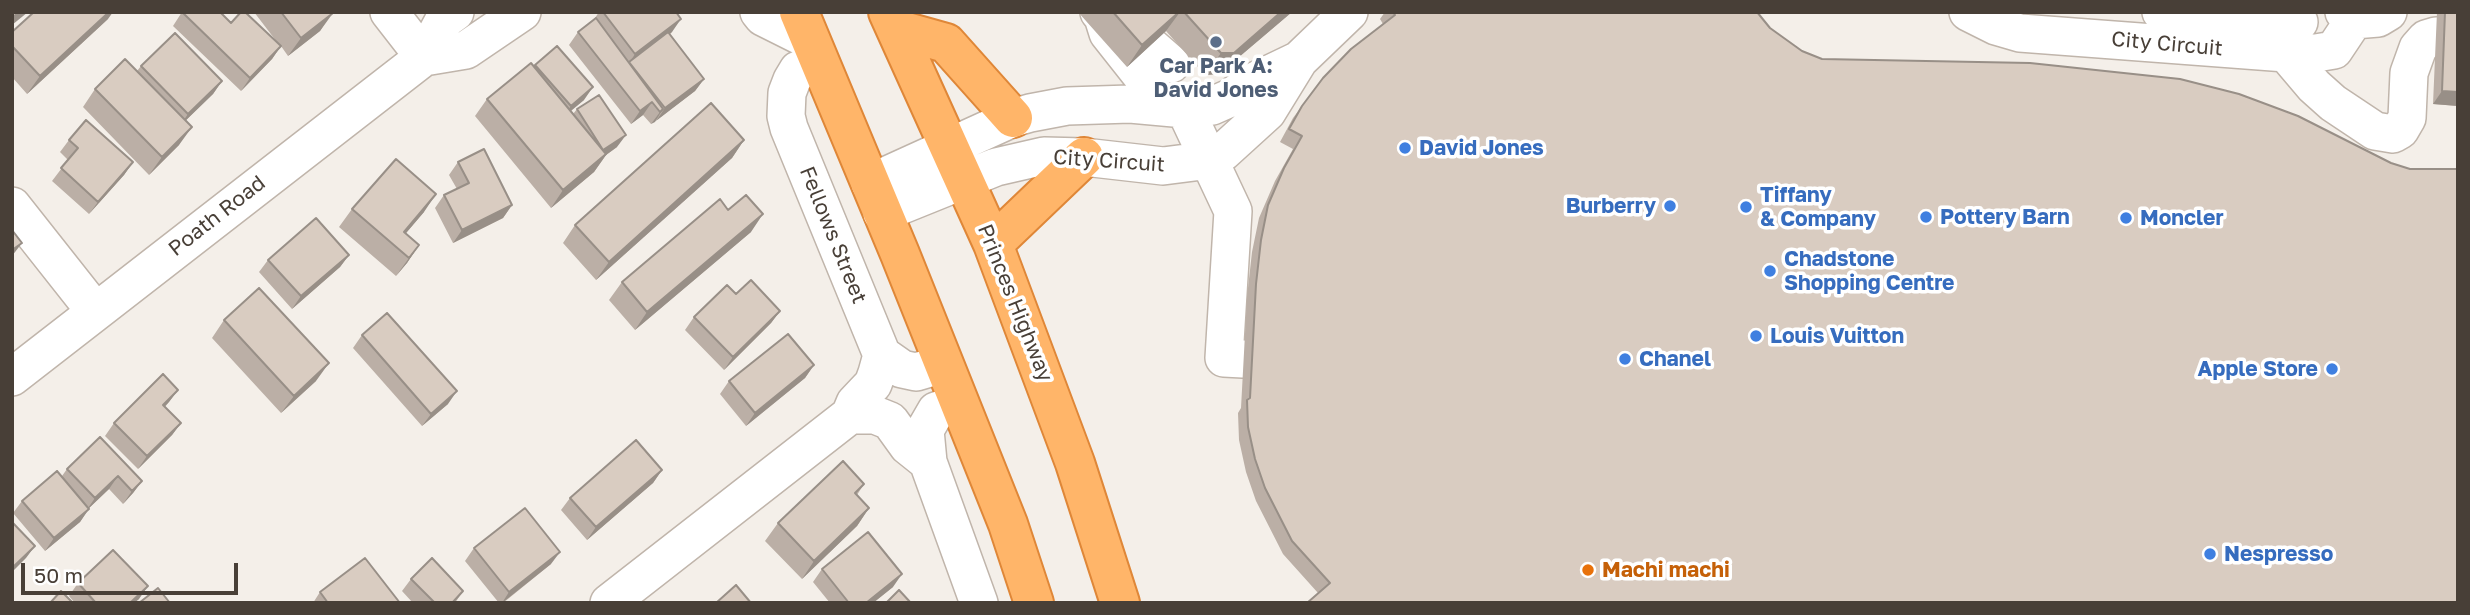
<!DOCTYPE html>
<html>
<head>
<meta charset="utf-8">
<style>
  body { margin:0 }
  #map { position:relative; width:2470px; height:615px; overflow:hidden; background:#f4efe9; font-family:"Golos Text",sans-serif }
  canvas { display:block }
  .frame { position:absolute; inset:0; border:14px solid #483f37; pointer-events:none }
  .scale { position:absolute; left:21px; top:563px; width:217px; height:32px; box-sizing:border-box; border:4px solid #483f37; border-top:0; padding-left:9px; font-size:21px; line-height:24px; white-space:nowrap; color:#483f37; -webkit-text-stroke:5px #fff; paint-order:stroke }
</style>
</head>
<body>
<div id="map">
<canvas width="2470" height="615"></canvas>
<div class="frame"></div>
<div class="scale">50 m</div>
</div>
<script>
const g = document.querySelector('canvas').getContext('2d');
g.lineJoin = 'round';
const shape = rows => new Path2D(rows.map(r => 'M' + r).join(''));
function trace(path, color, width, dash) { g.strokeStyle = color; g.lineWidth = width; g.lineCap = dash ? 'butt' : 'round'; g.setLineDash(dash || []); g.stroke(path); }
function paint(path, color) { g.fillStyle = color; g.fill(path, 'evenodd'); }
function write(font, color, halo, rows, align = 'center') {
  g.font = font + ' "Golos Text",sans-serif'; g.lineWidth = 7; g.setLineDash([]); g.textBaseline = 'middle'; g.strokeStyle = halo; g.fillStyle = color; for (const [text, x, y, turn = 0] of rows) {
    g.save(); g.translate(x, y); g.rotate((+turn || 0) * Math.PI / 180); g.textAlign = isNaN(turn) ? turn : align; if (halo) g.strokeText(text, 0, 0); g.fillText(text, 0, 0); g.restore();
  }
}
const minor = shape([
  [389,12,424,57],
  [759,12,763,17,811,41],
  [1099,12,1103,17,1108,33,1142,76,1150,83],
  [1968,12,1996,26,2020,33,2286,53,2316,53,2334,50,2354,20],
  [2161,12,2169,17,2299,22],
  [2344,12,2354,20,2378,18,2388,12],
  [1114,20,1125,24,1171,64],
  [2286,53,2314,86,2333,103,2375,131,2393,134,2400,130,2407,118,2409,73,2418,48,2426,39,2436,36],
  [424,57,466,50,522,12],
  [1185,109,1233,211,1224,358,1243,359],
  [870,183,1013,118,1030,113,1067,106,1130,104,1185,109,1212,106,1230,98,1251,83,1299,60],
  [12,206,95,311],
  [882,213,996,167,1044,156,1084,157,1163,166,1210,160,1223,152,1267,112,1299,60,1349,12],
  [882,355,902,369,916,372,943,364],
  [12,377,424,57,444,20,455,12],
  [959,403,936,411,925,430,928,462,979,603],
  [850,415,875,415,890,421,908,446,928,462],
  [609,603,850,415,855,403,873,384,877,373,882,355,789,128,786,116,787,93,792,80,798,70,818,61]
]);
const highway = shape([
  [799,12,900,254,1008,524,1034,603],
  [888,12,993,244,1075,463,1120,603],
  [896,29,946,43,1013,118],
  [993,244,1084,157]
]);
trace(minor, '#c0b5ab', 40);
trace(highway, '#df8738', 42);
trace(minor, '#fff', 37);
trace(highway, '#ffb569', 38);
paint(shape([
  [182,12,231,23,280,46,254,12,332,12,320,31,288,56,281,46,272,59,241,91,173,26],
  [599,12,676,12,672,32,670,34,704,79,695,91,651,124,643,115,631,124,569,45,578,32,595,18],
  [1078,12,1292,12,1219,74,1205,75,1166,31,1127,67],
  [1385,12,1760,16,1770,28,1802,51,1822,59,2030,63,1318,593,1283,554,1256,501,1246,472,1239,440,1238,413,1241,408,1247,297,1252,252,1259,218,1275,181,1293,149,1280,142,1293,118,1323,78,1383,24,1380,19],
  [2437,12,2458,12,2458,106,2433,104],
  [108,19,27,94,12,77,12,32],
  [535,65,584,100,571,111,573,114,577,109,617,147,606,155,594,172,551,208,475,116,487,99],
  [141,66,222,81,213,94,185,121,179,145,149,175,83,107,95,89,137,71],
  [69,140,133,162,124,175,89,214,52,181,68,160,60,152],
  [744,140,732,158,596,280,563,243,575,225],
  [458,162,512,205,503,218,453,243,435,208,444,195,457,189,449,175],
  [352,209,424,212,406,233,419,245,407,263,396,276,339,227],
  [728,210,751,232,635,330,609,300,622,282],
  [349,255,340,267,292,309,259,272,268,260],
  [736,294,780,311,771,323,724,370,685,330,694,317],
  [224,320,316,381,281,413,212,338],
  [362,335,448,404,422,426,353,348],
  [814,365,805,378,746,426,720,394,729,381],
  [178,390,165,407,181,423,172,435,138,469,105,436,114,423],
  [67,469,142,481,133,493,123,504,109,489,89,508,80,522,45,551,13,513,22,501,62,476],
  [662,470,653,483,587,540,561,510,570,498],
  [864,484,857,495,869,508,857,526,802,579,765,541,778,523],
  [474,548,551,564,503,603,499,603,465,561],
  [822,569,893,587,873,603,830,603,813,582],
  [411,579,463,591,455,603,413,603,402,591],
  [78,583,139,599,134,603,75,603,69,596],
  [320,592,400,603,313,603]
]), '#bbafa6');
paint(shape([
  [19,12,28,12,12,25,12,18],
  [109,12,113,12,108,19,27,94,40,76],
  [1179,12,1180,12,1166,31,1127,67,1142,45],
  [1281,12,1292,12,1219,74,1205,75,1221,53],
  [333,13,320,31,288,56,301,38],
  [681,19,672,32,631,64,630,62,635,54],
  [281,46,272,59,241,91,250,78],
  [704,79,695,91,656,121,665,108],
  [222,81,213,94,179,127,188,114],
  [593,87,584,100,562,118,571,106],
  [2442,91,2458,92,2458,106,2433,104],
  [652,102,643,115,631,124,640,111],
  [663,109,655,122,651,124,660,112],
  [192,127,179,145,149,175,162,157],
  [626,135,617,147,606,155,594,172,551,208,563,190,595,162,603,150],
  [744,140,732,158,596,280,609,262],
  [133,162,124,175,89,214,98,202],
  [436,194,424,212,395,246,404,232],
  [512,205,503,218,453,243,462,230],
  [763,214,751,232,635,330,647,312],
  [22,243,12,256,12,250],
  [419,245,407,263,396,276,409,258],
  [349,255,340,267,292,309,301,296],
  [780,311,771,323,724,370,733,357],
  [329,363,316,381,281,413,294,396],
  [814,365,805,378,746,426,755,413],
  [178,390,169,402,154,417,163,405],
  [457,391,448,404,422,426,431,414],
  [181,423,172,435,138,469,147,456],
  [662,470,653,483,587,540,596,527],
  [118,476,109,489,86,511,95,498],
  [142,481,133,493,123,504,132,491],
  [869,508,857,526,802,579,814,561],
  [89,509,80,522,45,551,54,538],
  [35,546,26,558,12,572,12,568],
  [560,552,551,564,502,603,509,592],
  [902,574,893,587,873,603,866,603],
  [148,586,139,599,134,603,130,603]
]), '#988f87');
const building = shape([
  [12,12,19,12,12,18,12,12],
  [34,12,109,12,40,76,12,46,12,32,34,12],
  [182,12,220,12,231,23,241,12,245,12,281,46,250,78,182,12],
  [281,12,332,12,333,13,301,38,281,12],
  [603,12,676,12,681,19,635,54,603,12],
  [1113,12,1179,12,1142,45,1113,12],
  [1184,12,1281,12,1234,53,1221,53,1184,12],
  [1393,12,1757,12,1770,28,1802,51,1822,59,2030,63,2180,79,2239,94,2298,116,2391,163,2410,169,2458,169,2458,603,1307,603,1330,583,1292,541,1265,488,1255,459,1248,427,1247,400,1250,398,1256,284,1261,240,1268,205,1284,168,1302,136,1289,129,1302,106,1323,78,1351,49,1395,15,1393,12],
  [2445,12,2458,12,2458,92,2442,91,2445,12],
  [596,18,663,109,660,112,652,102,640,111,578,32,596,18],
  [668,32,704,79,665,108,629,62,668,32],
  [175,33,222,81,188,114,141,66,175,33],
  [557,46,593,87,571,106,535,65,557,46],
  [125,59,192,127,162,157,95,89,125,59],
  [531,63,606,154,563,190,487,99,531,63],
  [599,95,626,135,603,150,577,109,599,95],
  [711,103,744,140,609,262,575,225,711,103],
  [86,120,133,162,98,202,61,168,78,148,69,140,86,120],
  [484,149,512,205,462,230,444,195,469,183,458,162,484,149],
  [396,159,436,194,404,232,419,245,409,258,352,209,396,159],
  [746,195,763,214,647,312,622,282,720,199,728,210,746,195],
  [316,218,349,255,301,296,268,260,316,218],
  [12,230,22,243,12,250,12,230],
  [751,280,780,311,733,357,694,317,727,285,736,294,751,280],
  [259,288,329,363,294,396,224,320,259,288],
  [387,313,457,391,431,414,362,335,387,313],
  [788,334,814,365,755,413,729,381,788,334],
  [163,374,178,390,163,405,181,423,147,456,114,423,163,374],
  [100,437,142,481,132,491,118,476,95,498,67,469,100,437],
  [636,440,662,470,596,527,570,498,636,440],
  [843,461,864,484,855,493,869,508,814,561,778,523,843,461],
  [57,471,89,509,54,538,22,501,57,471],
  [525,508,560,552,509,592,474,548,525,508],
  [12,522,35,546,12,568,12,522],
  [868,532,902,574,866,603,849,603,822,569,868,532],
  [113,550,148,586,130,603,96,603,78,583,113,550],
  [365,558,400,603,328,603,320,592,365,558],
  [432,558,463,591,452,603,435,603,411,579,432,558],
  [736,585,751,603,716,603,736,585],
  [158,588,170,603,139,603,158,588],
  [899,590,911,603,886,603,899,590],
  [61,591,73,603,50,603,61,591]
]);
paint(building, '#d9ccc1');
trace(building, '#988f87', 2);
for (const [x, y, r, color] of [
  [1216,42,7,"#5c6f8a"],
  [1405,148,7,"#3f7fe0"],
  [1670,206,7,"#3f7fe0"],
  [1746,207,7,"#3f7fe0"],
  [1926,217,7,"#3f7fe0"],
  [2126,218,7,"#3f7fe0"],
  [1770,271,7,"#3f7fe0"],
  [1756,336,7,"#3f7fe0"],
  [1625,359,7,"#3f7fe0"],
  [2332,369,7,"#3f7fe0"],
  [2210,554,7,"#3f7fe0"],
  [1588,570,7,"#e8710a"]
]) { const dot = new Path2D(); dot.arc(x, y, r, 0, 2 * Math.PI); g.fillStyle = color; g.fill(dot); trace(dot, '#fff', 2.5); }
write('21px', '#483f37', '#fff', [
  ["City Circuit",2167,44,5],
  ["City Circuit",1109,161,4],
  ["Poath Road",217,216,-38],
  ["Fellows Street",833,235,68],
  ["Princes Highway",1015,303,68]
]);
write('bold 21px', '#4e5e75', '#fff', [
  ["Car Park A:",1216,66],
  ["David Jones",1216,90]
]);
write('bold 21px', '#366cbe', '#fff', [
  ["David Jones",1419,148],
  ["Tiffany",1760,195],
  ["& Company",1760,219],
  ["Burberry",1656,206,"right"],
  ["Pottery Barn",1940,217],
  ["Moncler",2140,218],
  ["Chadstone",1784,259],
  ["Shopping Centre",1784,283],
  ["Louis Vuitton",1770,336],
  ["Chanel",1639,359],
  ["Apple Store",2318,369,"right"],
  ["Nespresso",2224,554]
], 'left');
write('bold 21px', '#c56008', '#fff', [
  ["Machi machi",1602,570]
], 'left');
</script>
</body>
</html>
